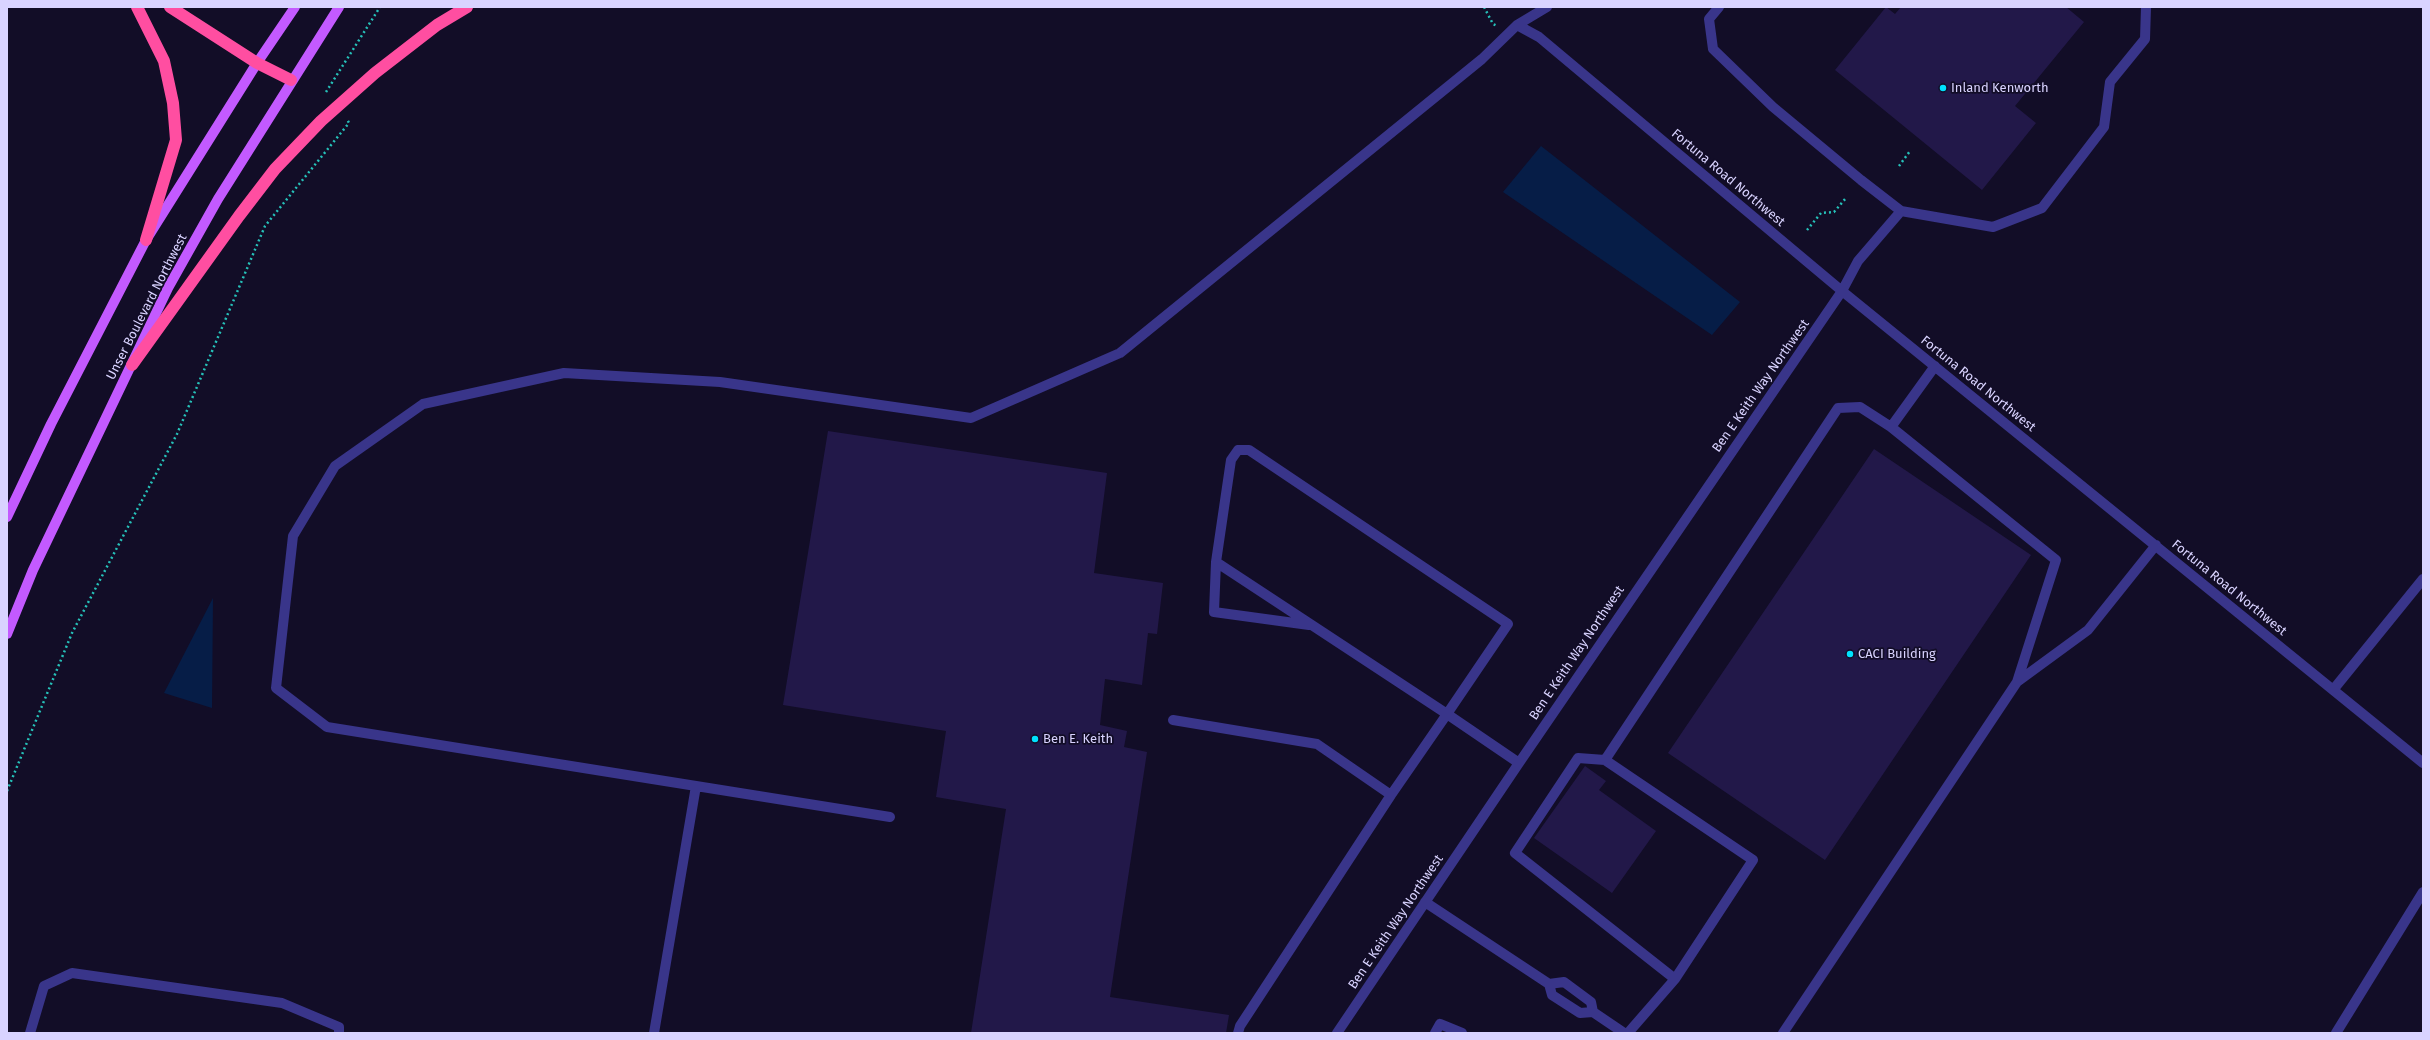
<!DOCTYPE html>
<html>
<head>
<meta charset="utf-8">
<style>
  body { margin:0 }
  #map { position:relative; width:2430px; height:1040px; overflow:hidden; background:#120d27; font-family:"Fira Sans",sans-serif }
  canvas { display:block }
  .frame { position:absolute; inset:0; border:8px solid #d9d3ff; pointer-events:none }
</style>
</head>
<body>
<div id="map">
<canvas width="2430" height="1040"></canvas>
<div class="frame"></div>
</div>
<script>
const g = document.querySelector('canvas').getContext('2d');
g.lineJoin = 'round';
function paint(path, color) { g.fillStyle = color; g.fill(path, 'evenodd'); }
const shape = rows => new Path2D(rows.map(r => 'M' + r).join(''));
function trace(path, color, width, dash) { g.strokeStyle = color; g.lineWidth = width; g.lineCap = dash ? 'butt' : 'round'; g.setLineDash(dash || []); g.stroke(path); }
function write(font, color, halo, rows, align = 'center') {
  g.font = font + ' "Fira Sans",sans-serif'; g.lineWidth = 3.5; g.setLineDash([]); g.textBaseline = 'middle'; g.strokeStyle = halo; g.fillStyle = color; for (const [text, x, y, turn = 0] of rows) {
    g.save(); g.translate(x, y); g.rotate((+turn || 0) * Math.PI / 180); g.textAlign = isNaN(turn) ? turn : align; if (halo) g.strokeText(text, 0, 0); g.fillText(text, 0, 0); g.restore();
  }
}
paint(shape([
  [1541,146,1740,302,1712,335,1503,192],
  [213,598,212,708,164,693]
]), '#061d47');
paint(shape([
  [1886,7,1895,14,1901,7,2066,7,2084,22,2015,106,2036,123,1982,190,1835,70],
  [828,431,1107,473,1094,573,1163,583,1157,634,1148,633,1142,685,1105,679,1100,725,1127,731,1124,747,1147,752,1110,997,1229,1015,1226,1033,971,1033,1006,809,936,797,946,731,783,705],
  [1874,449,2031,555,1825,860,1668,753],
  [1585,766,1606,781,1599,790,1656,831,1612,893,1534,838]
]), '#221849');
trace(shape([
  [1484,7,1493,24,1497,26],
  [326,92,380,7],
  [1899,166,1910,151],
  [1807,230,1821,213,1834,212,1846,198],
  [7,791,72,633,177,434,265,226,349,123,347,119]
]), '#26c1b9', 2.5, [2, 3]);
trace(shape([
  [1719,7,1709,19,1713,49,1773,107,1861,180,1901,211,1993,227,2042,208,2104,127,2110,82,2145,39,2146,7],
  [1517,25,1539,37,1842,291,2423,763],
  [1891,427,2056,560,2017,682,2088,630,2156,545],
  [1238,450,1249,450,1508,624,1447,714,1216,562,1231,460,1238,450],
  [1216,562,1214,612,1309,625],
  [2333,690,2423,579],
  [1173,720,1317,744,1391,795],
  [1605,760,1578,758,1515,853,1675,979],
  [890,817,327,727,276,688,293,536,335,466,423,404,564,373,720,382,971,418,1120,353,1482,59,1517,25,1547,7],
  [1425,902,1549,984,1564,982,1591,1002,1593,1012],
  [1549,984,1552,995,1580,1013,1593,1012,1624,1033],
  [30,1033,44,986,72,973,282,1003,339,1027,339,1033],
  [654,1033,696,786],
  [1238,1033,1240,1026,1391,795,1447,714,1519,763],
  [1337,1033,1519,763,1842,291,1858,261,1901,211],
  [1435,1033,1440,1024,1462,1033],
  [1628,1033,1675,979,1753,860,1605,760,1838,408,1860,407,1891,427,1935,366],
  [1783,1033,2017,682],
  [2336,1033,2423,892]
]), '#39358a', 10);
trace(shape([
  [7,517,51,424,146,240,257,63,295,7],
  [7,634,33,570,168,288,218,199,339,7]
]), '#c35aff', 10);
trace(shape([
  [137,7,164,61,173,103,176,140,146,240],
  [170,7,257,63,291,80],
  [132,365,239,216,275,169,321,121,375,73,437,25,467,7]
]), '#ff4ea1', 12);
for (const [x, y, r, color] of [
  [1943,88,4,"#00e2fe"],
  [1850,654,4,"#00e2fe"],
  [1035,739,4,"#00e2fe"]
]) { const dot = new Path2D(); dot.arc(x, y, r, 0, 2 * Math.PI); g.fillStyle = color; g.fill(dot); trace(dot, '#120d27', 1.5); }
write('13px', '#d9d3ff', '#120d27', [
  ["Inland Kenworth",1951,88],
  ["CACI Building",1858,654],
  ["Ben E. Keith",1043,739]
], 'left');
write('13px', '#d9d3ff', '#120d27', [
  ["Fortuna Road Northwest",1728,178,40],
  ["Unser Boulevard Northwest",147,307,-63],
  ["Fortuna Road Northwest",1978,384,39],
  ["Ben E Keith Way Northwest",1761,386,-55],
  ["Fortuna Road Northwest",2229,588,39],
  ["Ben E Keith Way Northwest",1577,653,-56],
  ["Ben E Keith Way Northwest",1396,922,-56]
]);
</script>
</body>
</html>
